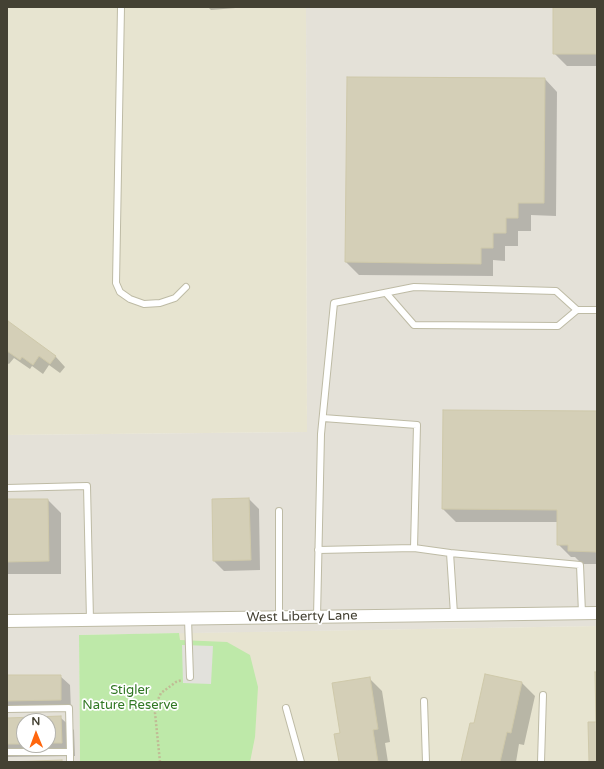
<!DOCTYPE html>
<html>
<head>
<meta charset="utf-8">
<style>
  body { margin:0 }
  #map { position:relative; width:604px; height:769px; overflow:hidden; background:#f2f1e3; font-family:"Varela Round",sans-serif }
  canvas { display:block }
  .frame { position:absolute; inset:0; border:8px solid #444133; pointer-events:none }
  .north { position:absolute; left:16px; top:713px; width:40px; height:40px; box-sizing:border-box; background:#fff; border:1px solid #b4b3ad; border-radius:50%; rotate:359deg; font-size:11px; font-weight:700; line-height:16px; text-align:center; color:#444133 }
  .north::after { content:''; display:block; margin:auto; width:14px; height:18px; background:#ff660d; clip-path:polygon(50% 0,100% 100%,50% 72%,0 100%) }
</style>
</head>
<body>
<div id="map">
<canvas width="604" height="769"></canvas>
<div class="frame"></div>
<div class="north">N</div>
</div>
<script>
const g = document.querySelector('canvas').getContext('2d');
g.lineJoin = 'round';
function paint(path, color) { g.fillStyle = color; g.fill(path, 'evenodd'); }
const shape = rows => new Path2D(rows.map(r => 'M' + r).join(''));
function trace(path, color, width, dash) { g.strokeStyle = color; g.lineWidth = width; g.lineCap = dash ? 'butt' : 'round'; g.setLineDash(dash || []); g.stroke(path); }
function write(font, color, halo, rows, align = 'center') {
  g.font = font + ' "Varela Round",sans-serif'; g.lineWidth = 3.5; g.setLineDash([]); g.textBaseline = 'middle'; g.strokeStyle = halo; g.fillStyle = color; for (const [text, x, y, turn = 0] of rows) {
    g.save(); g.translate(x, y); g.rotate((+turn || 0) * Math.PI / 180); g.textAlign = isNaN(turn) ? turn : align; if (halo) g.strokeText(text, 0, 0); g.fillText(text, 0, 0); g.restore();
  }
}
paint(shape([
  [7,7,306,7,307,432,7,435],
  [597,626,597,762,180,762,179,633]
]), '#e7e4d0');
paint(shape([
  [306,7,597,7,597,626,79,635,80,762,7,762,7,435,307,432],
  [24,721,48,721,48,745,24,745]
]), '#e4e1d8');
paint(shape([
  [179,633,180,640,227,642,250,655,258,687,255,737,250,762,80,762,79,635]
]), '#bee9a9');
paint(shape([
  [182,645,213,646,211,684,183,683]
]), '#e2e1dc');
paint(shape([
  [208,7,248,7,211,10],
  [554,7,597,7,597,66,567,66,554,53],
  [545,79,557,92,556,216,531,215,531,231,518,231,518,246,505,246,505,261,493,260,493,276,359,275,346,262],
  [8,322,56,357,65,367,60,373,49,365,43,374,32,366,30,369,14,358,9,364,7,363,7,324],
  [444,411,597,412,597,564,582,564,575,557,571,557,558,544,558,522,456,522,443,509],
  [249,499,259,509,260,570,224,571,214,561,213,500],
  [7,500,48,500,61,513,61,574,7,574],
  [7,676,60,676,70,685,71,710,7,710],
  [369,678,382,691,390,742,385,743,388,762,340,762,342,734],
  [522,683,535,696,524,745,519,744,516,762,462,762,475,725],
  [61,718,74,730,75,756,7,757,7,719],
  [24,721,48,721,48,745,24,745]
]), '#0003');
const building = shape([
  [553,7,597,7,597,54,553,54,553,7],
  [347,77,545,78,544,203,518,203,518,218,506,218,506,233,493,233,493,248,481,248,481,264,345,262,347,77],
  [8,321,56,356,50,364,39,356,33,365,22,357,20,360,7,351,8,321],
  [443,410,597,411,596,552,568,551,568,545,557,545,557,510,442,509,443,410],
  [249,498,251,560,213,561,212,499,249,498],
  [7,499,48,499,49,561,7,562,7,499],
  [595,672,597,672,597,762,589,762,588,722,596,722,595,672],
  [485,674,522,682,511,733,507,732,500,762,461,762,470,723,474,723,485,674],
  [7,675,61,675,61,700,7,701,7,675],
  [370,677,378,729,373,730,378,762,339,762,334,734,340,733,332,683,370,677],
  [61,716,62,743,48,743,48,721,24,721,24,744,7,744,7,718,61,716],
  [62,760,62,762,7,762,62,760]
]);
paint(building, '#d4cfb7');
trace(building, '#cfc9aa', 1);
const service = shape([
  [121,7,116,283,120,292,130,299,144,304,160,303,175,298,186,287],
  [386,293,414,325,558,326,577,310],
  [7,488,87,486,90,620],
  [414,548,450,553,454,614],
  [318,550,414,548,417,425,323,418],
  [450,553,580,565,582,613],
  [317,617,321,434,334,303,414,287,556,291,577,310,597,310],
  [279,618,279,511],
  [188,619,190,677],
  [424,701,426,762],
  [286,708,301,762],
  [7,709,69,708,70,752,7,752],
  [70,752,70,762],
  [541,762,543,695]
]);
const minor = shape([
  [7,621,597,613]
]);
trace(service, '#bebba5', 8);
trace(minor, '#bebba5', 14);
trace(shape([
  [160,762,155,713,156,704,161,693,176,682,182,680]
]), '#c0bb95', 2.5, [2, 2]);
trace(service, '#fff', 6);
trace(minor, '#fff', 12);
write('13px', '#444133', '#fff', [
  ["West Liberty Lane",302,617,-1]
]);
write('13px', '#317824', '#fff', [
  ["Stigler",130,691],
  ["Nature Reserve",130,706]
]);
</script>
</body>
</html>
